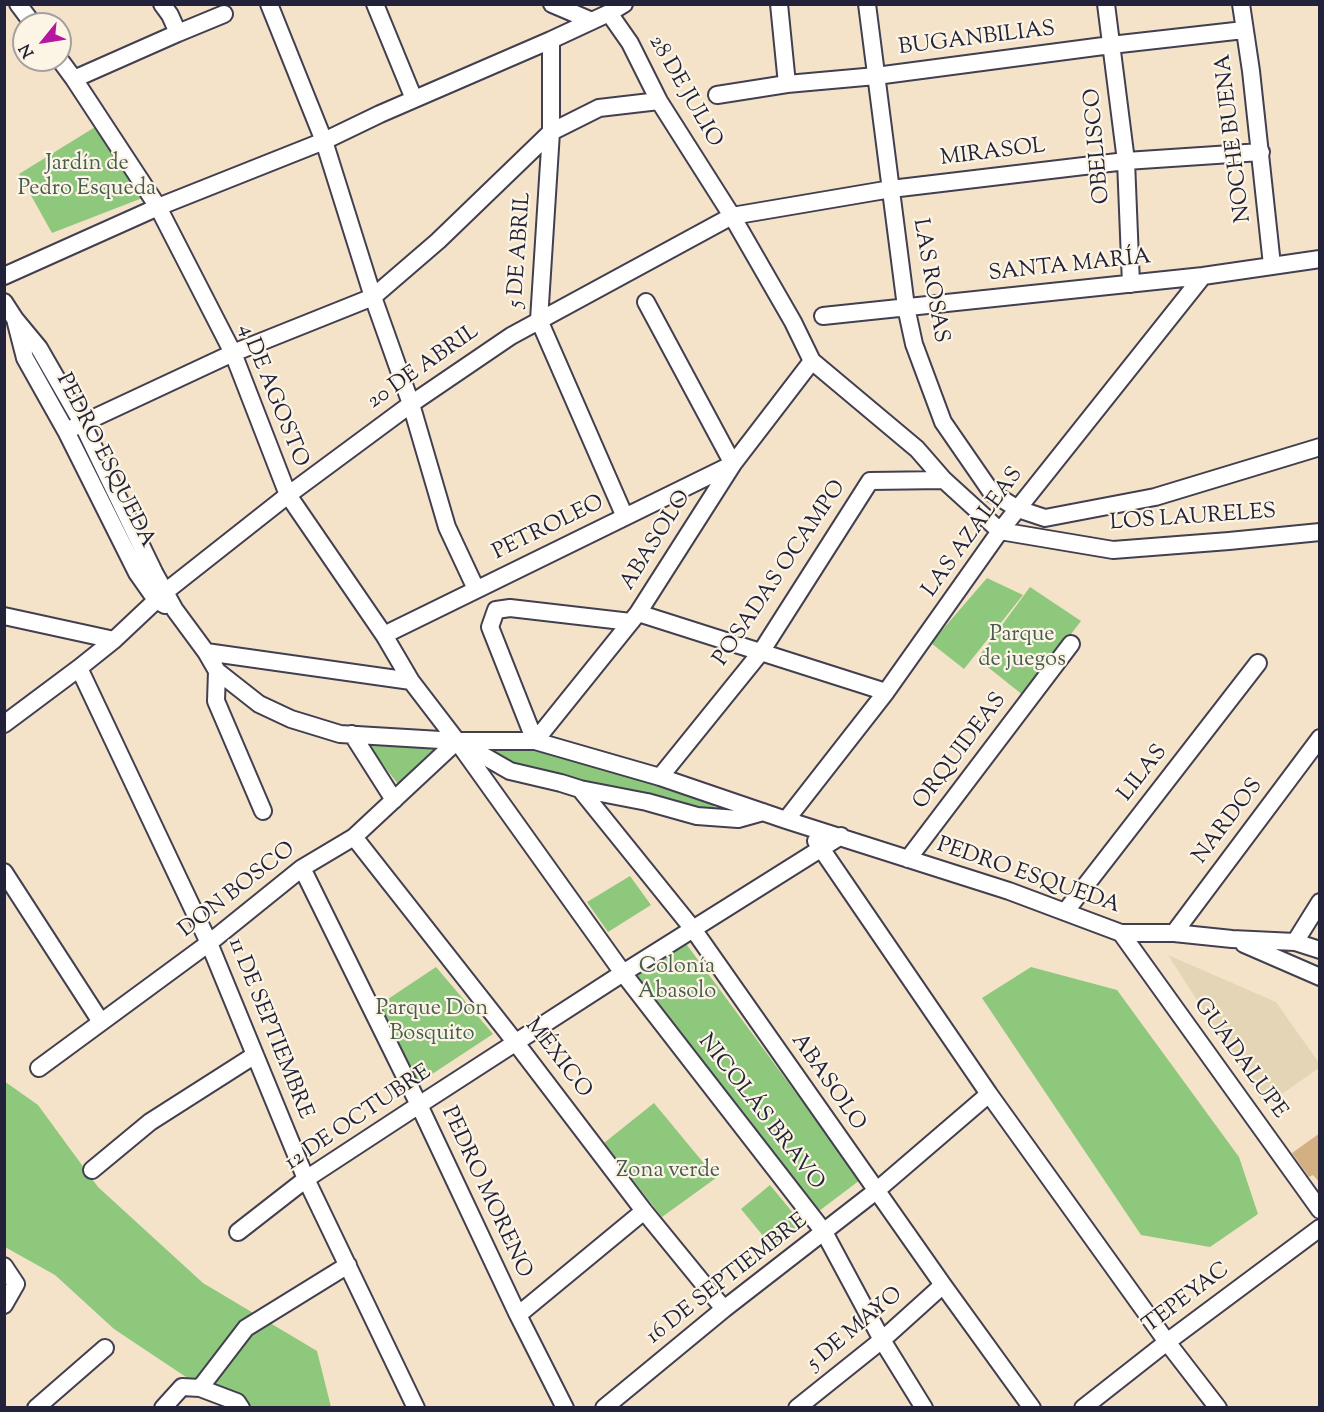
<!DOCTYPE html>
<html>
<head>
<meta charset="utf-8">
<style>
  body { margin:0 }
  #map { position:relative; width:1324px; height:1412px; overflow:hidden; background:#f5e3c9; font-family:"Sorts Mill Goudy",serif }
  canvas { display:block }
  .frame { position:absolute; inset:0; border:6px solid #22223b; pointer-events:none }
  .north { position:absolute; left:12px; top:12px; width:60px; height:60px; box-sizing:border-box; background:#fcf5e5; border:2px solid #a5a1a1; border-radius:50%; rotate:240deg; font-size:16px; font-weight:700; line-height:24px; text-align:center; color:#22223b }
  .north::after { content:''; display:block; margin:auto; width:21px; height:27px; background:#b5179e; clip-path:polygon(50% 0,100% 100%,50% 72%,0 100%) }
</style>
</head>
<body>
<div id="map">
<canvas width="1324" height="1412"></canvas>
<div class="frame"></div>
<div class="north">N</div>
</div>
<script>
const g = document.querySelector('canvas').getContext('2d');
g.lineJoin = 'round';
function paint(path, color) { g.fillStyle = color; g.fill(path, 'evenodd'); }
const shape = rows => new Path2D(rows.map(r => 'M' + r).join(''));
function trace(path, color, width, dash) { g.strokeStyle = color; g.lineWidth = width; g.lineCap = dash ? 'butt' : 'round'; g.setLineDash(dash || []); g.stroke(path); }
function write(font, color, halo, rows, align = 'center') {
  g.font = font + ' "Sorts Mill Goudy",serif'; g.lineWidth = 4.5; g.setLineDash([]); g.textBaseline = 'middle'; g.strokeStyle = halo; g.fillStyle = color; for (const [text, x, y, turn = 0] of rows) {
    g.save(); g.translate(x, y); g.rotate((+turn || 0) * Math.PI / 180); g.textAlign = isNaN(turn) ? turn : align; if (halo) g.strokeText(text, 0, 0); g.fillText(text, 0, 0); g.restore();
  }
}
paint(shape([
  [1168,955,1276,1002,1319,1063,1319,1068,1265,1106]
]), '#e5d5b7');
paint(shape([
  [100,124,145,197,52,233,19,174],
  [987,578,1023,595,964,669,931,643],
  [1030,587,1081,621,1024,696,979,660,980,655],
  [365,741,443,747,401,788],
  [478,746,540,747,704,799,723,813,512,768],
  [630,876,651,905,608,932,587,902],
  [684,941,860,1180,819,1211,633,972],
  [436,967,493,1034,417,1084,379,1005],
  [1031,967,1117,990,1239,1157,1258,1214,1210,1247,1141,1235,982,998],
  [4,1081,38,1105,98,1187,203,1283,317,1351,331,1407,250,1407,245,1401,189,1379,114,1329,55,1275,5,1247],
  [654,1103,716,1178,662,1217,604,1143],
  [770,1185,803,1225,773,1248,741,1209]
]), '#8ec87c');
paint(shape([
  [1320,1133,1320,1183,1313,1175,1309,1177,1292,1153]
]), '#d3b082');
const minor = shape([
  [18,4,33,24],
  [162,4,170,15,178,33],
  [269,4,324,141,373,297,411,404,447,527,476,589],
  [375,4,414,99],
  [552,4,592,21],
  [779,4,787,84],
  [867,4,906,307,914,344,943,422,992,493,1018,509,1045,518,1155,497,1320,447],
  [1106,4,1126,161,1131,284],
  [1241,4,1251,71,1272,265],
  [609,13,624,4],
  [551,40,551,132,539,320,625,517],
  [60,60,74,79,158,207,233,353,288,495,384,635,411,681,457,741,623,973,824,1232,882,1340,924,1408],
  [74,79,178,33,224,14],
  [717,95,787,84,876,76,1111,45,1244,30],
  [4,276,158,207,324,141,380,114,551,40,609,13,630,43,659,101,732,216,793,322,812,361,917,449,944,480,1000,531,1113,550,1229,541,1320,532],
  [4,302,15,319,39,348,82,423,154,572,175,610,206,652,217,671,259,704,291,719,340,734,457,741,535,741,660,777,786,820,1009,891,1121,933,1174,933,1232,939,1295,942,1320,950],
  [823,316,1203,276,1320,259],
  [16,323,25,358,66,431,137,573,156,600,165,605],
  [66,431,233,353,373,297,438,241,551,132,599,108,659,101],
  [638,613,886,692],
  [4,616,114,640],
  [631,622,510,608,496,610,490,627,535,741,638,613,733,464,812,361],
  [384,635,733,464,646,302],
  [206,652,411,681],
  [79,668,209,943,306,1179,416,1408],
  [217,671,216,701,263,811],
  [4,724,79,668,114,640,165,592,288,495,411,404,511,336,732,216,891,189,1126,161,1261,152],
  [352,734,394,800],
  [463,744,510,771,561,783,580,789,647,802,697,816,738,819,763,812],
  [660,777,761,652,870,481,944,480],
  [580,789,693,929,943,1285,1032,1408],
  [786,820,886,692,1000,531,1203,276],
  [354,837,516,1043,644,1211,724,1309],
  [816,841,989,1094,1167,1342,1218,1408],
  [908,859,1071,644],
  [302,868,419,1105,518,1315,565,1408],
  [4,872,101,1022],
  [1065,912,1258,663],
  [1121,933,1320,1210],
  [1174,933,1320,738],
  [1295,942,1320,902],
  [1244,944,1320,977],
  [39,1068,209,943,302,868,354,837,457,741],
  [92,1170,150,1122,255,1055],
  [238,1232,306,1179,419,1105,623,973,841,836],
  [4,1266,16,1284,4,1305],
  [518,1315,644,1211],
  [200,1388,246,1328,348,1265],
  [36,1408,105,1348],
  [163,1408,182,1387,200,1388,237,1402,241,1408],
  [604,1408,724,1309,876,1191,989,1094],
  [797,1408,882,1340,943,1285],
  [1083,1408,1167,1342,1320,1228]
]);
trace(minor, '#423f50', 20);
trace(minor, '#fff', 16);
write('22px', '#22223b', '#fcf5e5', [
  ["BUGANBILIAS",977,40,-7],
  ["28 DE JULIO",684,92,60],
  ["NOCHE BUENA",1235,138,-97],
  ["OBELISCO",1099,146,-95],
  ["MIRASOL",993,154,-7],
  ["5 DE ABRIL",521,250,-86],
  ["SANTA MARÍA",1070,267,-6],
  ["LAS ROSAS",929,281,80],
  ["20 DE ABRIL",424,368,-35],
  ["4 DE AGOSTO",272,396,68],
  ["PEDRO ESQUEDA",104,461,63],
  ["LOS LAURELES",1193,519,-4],
  ["PETROLEO",549,529,-26],
  ["LAS AZALEAS",974,533,-54],
  ["ABASOLO",657,541,-58],
  ["POSADAS OCAMPO",781,574,-56],
  ["ORQUIDEAS",961,752,-53],
  ["LILAS",1144,774,-52],
  ["NARDOS",1229,822,-53],
  ["PEDRO ESQUEDA",1028,877,19],
  ["DON BOSCO",238,891,-38],
  ["11 DE SEPTIEMBRE",269,1029,68],
  ["MÉXICO",557,1059,52],
  ["GUADALUPE",1239,1059,54],
  ["ABASOLO",827,1083,55],
  ["NICOLÁS BRAVO",760,1113,52],
  ["12 DE OCTUBRE",359,1119,-34],
  ["PEDRO MORENO",485,1193,65],
  ["16 DE SEPTIEMBRE",728,1280,-38],
  ["TEPEYAC",1187,1299,-37],
  ["5 DE MAYO",856,1330,-40]
]);
write('22px', '#485c52', '#fcf5e5', [
  ["Jardín de",87,165],
  ["Pedro Esqueda",87,190],
  ["Parque",1022,636],
  ["de juegos",1022,661],
  ["Colonía",677,968],
  ["Abasolo",677,993],
  ["Parque Don",432,1010],
  ["Bosquito",432,1035],
  ["Zona verde",668,1172]
]);
</script>
</body>
</html>
